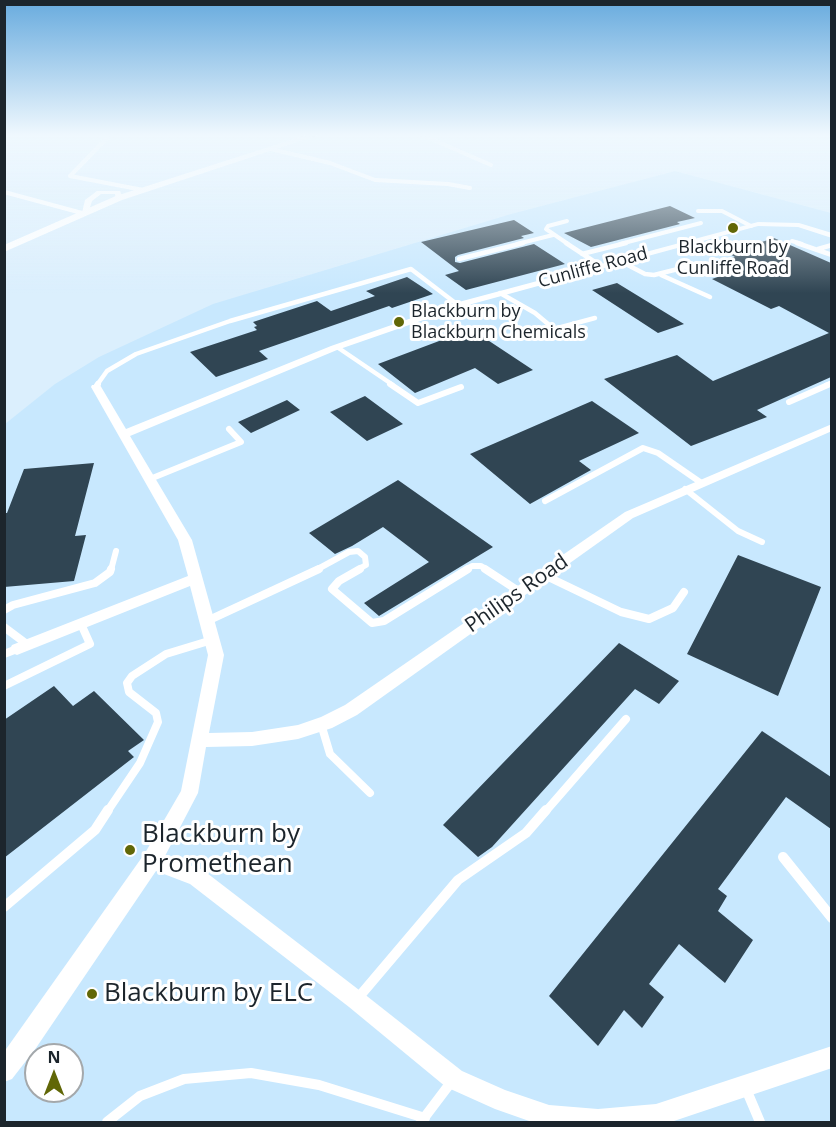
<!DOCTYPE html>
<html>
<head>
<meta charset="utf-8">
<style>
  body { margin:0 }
  #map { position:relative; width:836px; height:1127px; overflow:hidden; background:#dbeffd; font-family:"Open Sans",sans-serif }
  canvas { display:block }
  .frame { position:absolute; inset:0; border:6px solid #1c252c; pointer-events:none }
  .north { position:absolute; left:24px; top:1043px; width:60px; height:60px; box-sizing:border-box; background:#fff; border:2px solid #a4a8ab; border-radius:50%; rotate:0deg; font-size:16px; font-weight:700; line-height:24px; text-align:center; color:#1c252c }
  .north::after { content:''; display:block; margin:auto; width:21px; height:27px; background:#616707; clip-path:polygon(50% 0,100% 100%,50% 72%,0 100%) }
</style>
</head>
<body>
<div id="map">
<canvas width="836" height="1127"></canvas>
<div class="frame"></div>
<div class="north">N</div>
</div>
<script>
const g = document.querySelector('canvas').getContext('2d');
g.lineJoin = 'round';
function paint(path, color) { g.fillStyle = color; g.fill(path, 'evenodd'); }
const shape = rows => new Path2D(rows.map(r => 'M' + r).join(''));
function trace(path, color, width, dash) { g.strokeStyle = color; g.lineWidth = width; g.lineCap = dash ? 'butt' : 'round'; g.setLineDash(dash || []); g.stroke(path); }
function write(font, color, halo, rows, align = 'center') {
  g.font = font + ' "Open Sans",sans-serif'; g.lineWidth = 6; g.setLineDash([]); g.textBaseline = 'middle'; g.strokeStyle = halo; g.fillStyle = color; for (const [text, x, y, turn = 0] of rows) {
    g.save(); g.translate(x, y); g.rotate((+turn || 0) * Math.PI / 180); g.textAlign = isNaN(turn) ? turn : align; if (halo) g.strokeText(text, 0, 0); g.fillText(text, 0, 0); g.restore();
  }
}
paint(shape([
  [675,171,831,213,831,1122,5,1122,5,424,55,384,99,357,213,304,511,214],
  [36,1055,72,1055,72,1091,36,1091]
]), '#c8e8fe');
paint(shape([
  [670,206,695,218,677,222,680,224,591,247,564,233],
  [514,220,534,233,521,236,524,238,458,255,455,257,455,262,460,263,534,244,565,264,466,290,445,275,459,271,421,242],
  [774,238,831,263,831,377,757,410,767,417,691,446,604,379,677,355,713,381,829,333,779,306,771,309,712,279,729,273,712,264,735,257,728,253],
  [407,277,433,294,392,308,389,306,259,351,268,359,216,377,190,352,257,330,254,327,257,326,253,322,317,301,331,311,375,296,366,291],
  [617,283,684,324,658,333,592,290],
  [471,329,533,370,498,384,475,368,415,393,378,364],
  [365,396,403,424,367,441,330,412],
  [287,400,300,410,251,433,238,422],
  [592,401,639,433,579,461,591,470,530,504,470,454],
  [94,463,75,536,86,535,74,581,4,587,4,513,7,513,24,469],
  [398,480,493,547,379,616,364,603,429,562,383,527,352,546,335,554,309,533],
  [738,555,821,587,778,696,687,654],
  [619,643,679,681,659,704,635,689,492,847,478,857,443,825],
  [54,686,73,706,94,691,144,740,128,751,134,757,4,858,4,720],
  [762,731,831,777,831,829,786,797,718,889,727,896,718,911,753,940,725,983,679,944,649,984,664,997,642,1028,624,1010,598,1046,549,996]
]), '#304553');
trace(shape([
  [110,135,70,176,143,190],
  [422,135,491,165],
  [271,149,330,163,375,180,448,184,470,188],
  [4,192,82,213],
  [698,211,722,211,751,226],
  [567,221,548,226,546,229,568,244],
  [792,241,802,244],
  [517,244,553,235],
  [620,244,701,223]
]), '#fff', 4);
trace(shape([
  [566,243,601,266],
  [797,243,832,255],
  [818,249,832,245],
  [582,254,626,243],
  [459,259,523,243],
  [620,261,645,274,654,275,694,265],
  [661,275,710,297],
  [500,293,535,313,554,329,595,318],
  [337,347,393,385],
  [97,385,107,371,136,354,230,321,411,269,458,305],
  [826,385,832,383]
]), '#fff', 4.5);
trace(shape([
  [390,384,418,403,461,387],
  [96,387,98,384],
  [789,402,830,384],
  [150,479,241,442,229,429],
  [685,489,738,531,762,542],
  [545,501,643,448,658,453,700,482],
  [111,570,116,551],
  [316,570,349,552,358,551,365,557,366,565,357,570],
  [465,570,472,566,481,566,487,570]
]), '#fff', 6);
trace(shape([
  [360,569,339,581,332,589,372,623,384,621,468,569],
  [485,569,520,592],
  [544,575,621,612,649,619,673,608,684,592],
  [4,610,13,605,95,583,110,572,111,569],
  [207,621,319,569],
  [4,627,28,645],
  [4,654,17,649],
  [4,686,90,644,81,624],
  [321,724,330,754,370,793],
  [107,812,140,763,158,722,156,713,129,692,127,683,132,676,166,654,212,640],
  [545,812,626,719]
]), '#fff', 8);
trace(shape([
  [783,857,832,918],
  [4,907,95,830,108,810],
  [358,998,458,880,526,833,546,810],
  [746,1089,760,1122],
  [107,1122,140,1096,184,1079,251,1073,319,1085,425,1118],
  [421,1122,452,1081]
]), '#fff', 10);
paint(shape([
  [97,191,120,191,123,198,119,200,116,200,115,194,101,194,92,201,88,213,82,213,85,200,97,191],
  [758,222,799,223,832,233,832,238,798,227,758,226,461,307,337,350,130,436,192,540,224,655,209,733,252,732,298,725,321,717,345,705,625,512,832,424,832,431,633,518,357,715,332,728,298,739,252,746,206,747,198,793,165,856,203,870,363,993,462,1071,505,1090,549,1105,598,1109,656,1104,832,1046,832,1068,671,1122,532,1122,495,1109,446,1087,349,1007,190,884,156,871,36,1048,12,1079,4,1082,4,1052,145,853,181,791,208,655,190,586,22,653,17,655,12,653,10,649,12,645,188,576,178,540,91,387,92,385,100,385,126,429,331,346,455,303,758,222]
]), '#fff');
paint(shape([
  [306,135,318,135,122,200,4,252,4,245,116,196,306,135]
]), '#fff');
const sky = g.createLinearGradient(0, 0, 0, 293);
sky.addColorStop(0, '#68abde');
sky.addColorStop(0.46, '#eff8fe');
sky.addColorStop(1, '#eff8fe00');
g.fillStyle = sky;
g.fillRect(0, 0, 836, 293);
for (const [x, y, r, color] of [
  [733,228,6,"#616707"],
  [399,322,6,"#616707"],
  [130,850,6,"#616707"],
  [92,994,6,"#616707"]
]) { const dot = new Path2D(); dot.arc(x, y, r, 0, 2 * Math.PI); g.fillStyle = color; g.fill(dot); trace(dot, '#fff', 2); }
write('18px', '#1c252c', '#fff', [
  ["Blackburn by",733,248],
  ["Cunliffe Road",733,269],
  ["Blackburn by",411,312,"left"],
  ["Blackburn Chemicals",411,333,"left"]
]);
write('18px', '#1c252c', '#fff', [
  ["Cunliffe Road",593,268,-15]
]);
write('21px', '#1c252c', '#fff', [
  ["Philips Road",517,594,-35]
]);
write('26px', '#1c252c', '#fff', [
  ["Blackburn by",142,835],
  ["Promethean",142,865],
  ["Blackburn by ELC",104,994]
], 'left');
</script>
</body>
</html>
